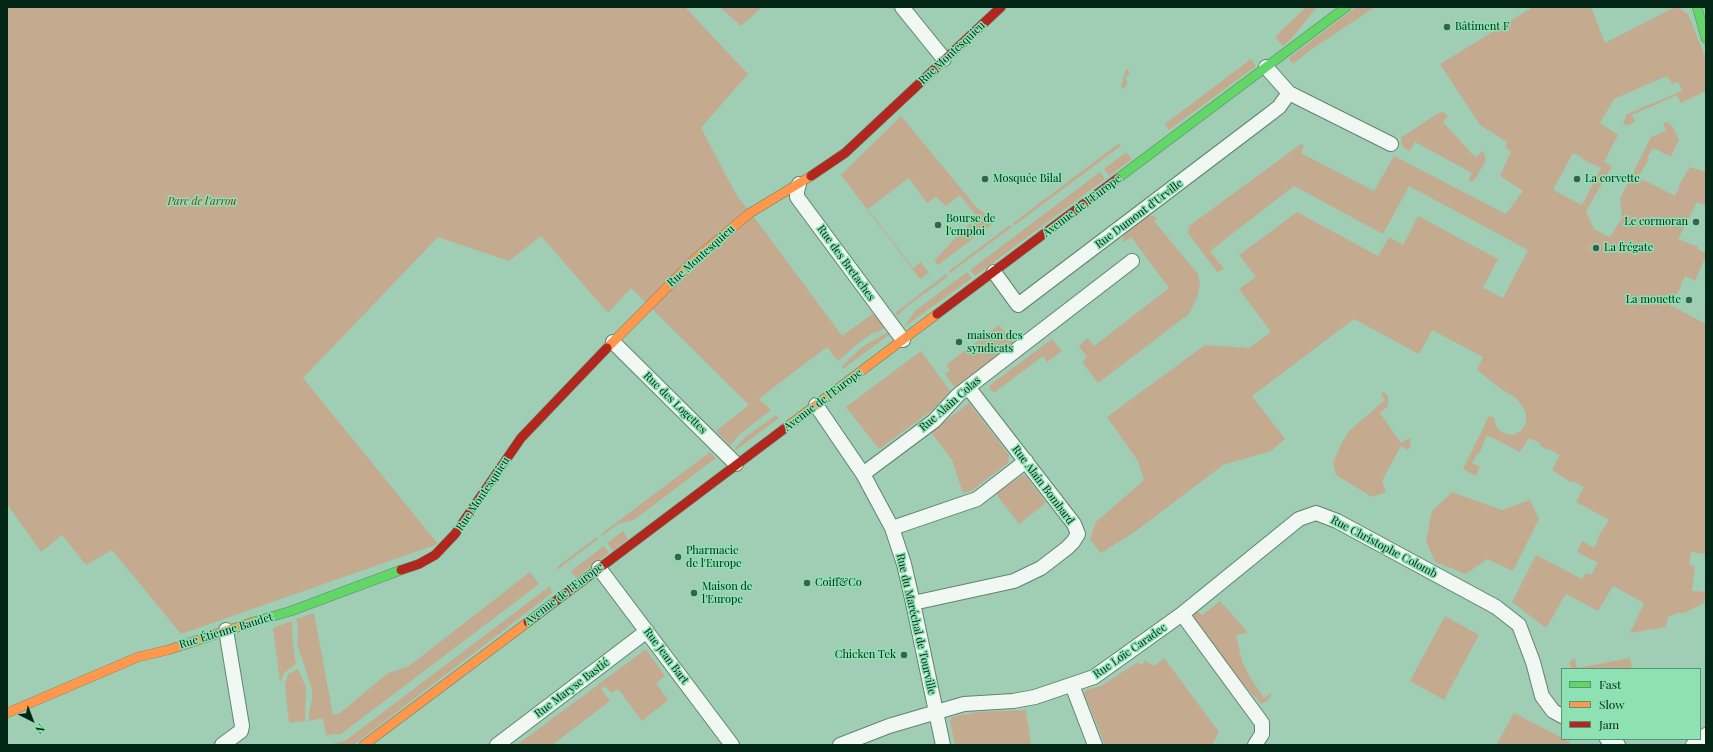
<!DOCTYPE html>
<html>
<head>
<meta charset="utf-8">
<style>
  body { margin:0 }
  #map { position:relative; width:1713px; height:752px; overflow:hidden; background:#a0ceb4; font-family:"Playfair Display",serif }
  canvas { display:block }
  .frame { position:absolute; inset:0; border:8px solid #022716; pointer-events:none }
  .legend { position:absolute; left:1561px; top:668px; width:140px; height:72px; box-sizing:border-box; background:#8de1b2; border:1px solid #559774; margin:0; padding:5px 7px; list-style:none; font-size:12px; color:#022716 }
  .legend li { display:flex; align-items:center; gap:8px; height:20px }
  .legend b { width:20px; border:1px solid #559774 }
  .north { position:absolute; left:12px; top:700px; width:40px; height:40px; -webkit-text-stroke:3px #8de1b2; paint-order:stroke; rotate:138deg; font-size:11px; font-weight:700; line-height:16px; text-align:center; color:#022716 }
  .north::after { content:''; display:block; margin:auto; width:14px; height:18px; background:#022716; clip-path:polygon(50% 0,100% 100%,50% 72%,0 100%) }
</style>
</head>
<body>
<div id="map">
<canvas width="1713" height="752"></canvas>
<div class="frame"></div>
<ul class="legend">
<li><b style="height:5px;background:#63d668"></b>Fast</li>
<li><b style="height:5px;background:#ff974d"></b>Slow</li>
<li><b style="height:5px;background:#b3261e"></b>Jam</li>
</ul>
<div class="north">N</div>
</div>
<script>
const g = document.querySelector('canvas').getContext('2d');
g.lineJoin = 'round';
function paint(path, color) { g.fillStyle = color; g.fill(path, 'evenodd'); }
const shape = rows => new Path2D(rows.map(r => 'M' + r).join(''));
function trace(path, color, width, dash) { g.strokeStyle = color; g.lineWidth = width; g.lineCap = dash ? 'butt' : 'round'; g.setLineDash(dash || []); g.stroke(path); }
function write(font, color, halo, rows, align = 'center') {
  g.font = font + ' "Playfair Display",serif'; g.lineWidth = 3; g.setLineDash([]); g.textBaseline = 'middle'; g.strokeStyle = halo; g.fillStyle = color; for (const [text, x, y, turn = 0] of rows) {
    g.save(); g.translate(x, y); g.rotate((+turn || 0) * Math.PI / 180); g.textAlign = isNaN(turn) ? turn : align; if (halo) g.strokeText(text, 0, 0); g.fillText(text, 0, 0); g.restore();
  }
}
paint(shape([
  [7,7,685,7,748,74,701,128,737,196,760,225,842,336,874,313,885,327,880,331,871,334,855,346,838,361,827,347,761,397,759,399,771,410,740,434,730,446,716,431,749,405,631,288,608,313,541,236,509,261,438,237,303,378,438,544,181,634,112,550,86,565,62,535,41,552,7,504],
  [720,7,762,7,741,26],
  [1306,7,1317,7,1291,39,1283,46,1275,37],
  [1356,7,1375,7,1309,51,1293,64,1289,58],
  [1533,7,1591,7,1605,43,1671,9,1678,7,1688,14,1706,59,1706,91,1681,103,1677,95,1632,115,1635,122,1628,125,1623,124,1627,114,1682,91,1678,82,1672,84,1667,76,1614,99,1600,123,1618,135,1604,162,1612,166,1586,211,1594,229,1610,237,1622,218,1620,199,1651,137,1666,131,1663,123,1667,122,1673,127,1679,139,1671,157,1653,148,1647,158,1649,159,1638,177,1675,196,1680,186,1679,185,1690,167,1706,172,1706,206,1697,202,1678,239,1698,247,1697,249,1706,253,1706,256,1695,281,1685,276,1680,286,1681,287,1670,305,1706,324,1706,554,1691,552,1689,565,1695,566,1692,591,1705,592,1704,603,1684,613,1678,613,1668,617,1666,627,1630,633,1644,603,1613,586,1598,611,1566,594,1546,628,1512,602,1536,555,1582,579,1586,573,1591,575,1598,563,1577,552,1582,541,1594,548,1599,538,1598,537,1609,520,1576,502,1584,487,1573,481,1572,483,1552,470,1560,455,1549,449,1548,450,1539,445,1540,443,1529,438,1520,452,1487,435,1479,454,1477,454,1472,463,1480,467,1476,476,1463,469,1489,416,1494,418,1496,426,1499,430,1503,433,1513,435,1521,431,1526,423,1526,413,1524,409,1517,399,1497,386,1477,370,1483,357,1432,330,1419,354,1354,319,1252,396,1285,439,1271,451,1223,465,1136,531,1101,553,1090,539,1096,522,1144,480,1138,461,1107,417,1205,345,1249,348,1271,332,1239,289,1256,277,1239,255,1297,212,1378,256,1389,237,1403,245,1418,216,1498,259,1483,288,1503,298,1528,250,1409,186,1383,234,1294,186,1210,251,1224,269,1217,272,1188,233,1189,226,1301,144,1304,146,1301,153,1374,191,1394,156,1506,214,1523,191,1500,176,1511,152,1505,146,1507,142,1480,125,1440,64],
  [1573,153,1583,158,1582,159,1601,168,1582,205,1553,190],
  [1251,59,1256,66,1169,130,1165,124],
  [1126,69,1130,72,1125,79,1128,82,1124,89,1121,87],
  [1440,112,1445,113,1448,116,1443,122,1475,157,1483,151,1485,157,1485,162,1474,181,1468,181,1472,173,1415,142,1410,151,1404,148,1401,142,1402,137],
  [901,116,977,208,996,221,938,265,934,261,968,225,977,217,960,195,946,206,936,197,927,203,909,178,868,209,913,268,921,262,929,273,920,279,841,175],
  [1118,144,1122,145,1015,225,1013,223],
  [1126,152,1132,159,1109,176,1104,169],
  [1100,172,1105,179,975,276,970,270],
  [1148,215,1158,218,1154,221,1198,274,1200,283,1198,295,1189,314,1098,383,1082,362,1087,357,1079,346,1088,338,1094,346,1169,288,1131,237,1124,242,1123,241,1124,231],
  [1010,225,1012,227,950,273,949,271],
  [967,272,972,278,904,327,915,311],
  [946,274,948,276,905,308,898,316,895,313],
  [999,325,1014,343,955,388,945,374,950,370,946,365],
  [890,331,890,334,843,369,842,366,862,347],
  [1052,339,1062,351,1047,362,1043,356,995,392,991,391,990,388,990,385],
  [921,351,950,391,934,409,879,449,846,407],
  [1383,392,1388,396,1388,406,1380,413,1401,443,1410,438,1411,445,1408,450,1401,446,1382,481,1386,492,1372,497,1336,475,1333,463,1340,446,1349,431,1385,400,1381,394],
  [969,403,1009,455,1008,463,971,491,963,493,952,460,931,432],
  [776,415,779,418,736,450,734,450,745,437],
  [710,452,716,458,708,464,634,520,618,524,602,536,601,534],
  [1022,475,1026,476,1046,503,1019,524,996,494],
  [1452,492,1502,510,1530,500,1539,519,1513,571,1487,559,1466,574,1435,562,1426,541,1432,511],
  [623,531,628,539,613,551,607,543],
  [597,537,598,539,557,570,557,567],
  [604,546,609,553,576,578,571,571],
  [530,572,539,584,341,734,326,735,323,718,309,721,309,712,312,699,312,689,297,644,298,625,296,619,314,613,333,715,340,713,388,673,409,666],
  [550,586,552,593,354,745,327,745,345,741],
  [1220,601,1245,629,1247,633,1236,635,1242,661,1251,679,1264,698,1271,693,1271,697,1267,701,1261,704,1212,649,1193,621,1194,609,1202,615],
  [1445,616,1479,635,1444,700,1410,681],
  [292,621,293,645,296,664,284,673,280,682,273,628],
  [646,649,665,676,656,683,668,700,642,721,618,689,611,693,605,686,601,689,610,701,552,745,517,745],
  [1164,658,1219,732,1212,745,1105,745,1084,693,1086,690,1101,686,1138,662,1140,665,1145,662,1143,659,1154,666],
  [1575,658,1577,668,1630,658,1632,669,1571,669,1569,662],
  [298,669,306,687,305,721,289,723,285,686,288,674],
  [1026,710,1031,745,955,745,950,722,952,717,977,712],
  [1514,713,1570,742,1569,745,1496,745]
]), '#c4aa8f');
const street = shape([
  [902,7,944,59],
  [1266,67,1289,93,1391,144],
  [799,184,797,191,797,197,903,340],
  [994,272,1018,305,1266,117,1279,107,1289,93],
  [613,342,736,464],
  [816,405,863,474,892,528,904,564,913,603,943,745],
  [863,474,934,421,958,395,1132,261],
  [892,528,977,499,1026,461],
  [599,568,732,745],
  [913,603,1014,581,1041,568,1067,548,1073,542,1078,534,1074,524,968,387],
  [1072,685,1095,745],
  [1607,739,1618,745],
  [222,745,241,731,242,726,226,630],
  [497,745,647,631],
  [840,745,889,726,964,704,1013,701,1035,697,1094,677,1182,614],
  [1255,745,1262,734,1262,723,1182,614,1299,519,1316,513,1337,521,1496,607,1519,625,1533,662,1542,696,1553,711,1562,716],
  [1693,745,1706,735]
]);
const fast = shape([
  [1697,7,1706,39],
  [1117,179,1346,7],
  [253,622,291,611,401,570]
]);
const slow = shape([
  [607,348,696,258,750,213,811,176],
  [784,429,937,314],
  [7,713,138,657,168,650,253,622],
  [364,745,528,622]
]);
const jam = shape([
  [811,176,845,153,1001,7],
  [937,314,1117,179],
  [401,570,419,564,435,555,455,534,521,438,607,348],
  [528,622,784,429]
]);
trace(street, '#618371', 16);
trace(fast, '#618371', 10);
trace(slow, '#618371', 10);
trace(jam, '#618371', 10);
trace(street, '#f1f8f4', 14);
trace(fast, '#63d668', 9);
trace(slow, '#ff974d', 9);
trace(jam, '#b3261e', 9);
for (const [x, y, r, color] of [
  [1447,27,4,"#39614d"],
  [985,179,4,"#39614d"],
  [1577,179,4,"#39614d"],
  [1696,222,4,"#39614d"],
  [938,225,4,"#39614d"],
  [1596,248,4,"#39614d"],
  [1689,300,4,"#39614d"],
  [959,342,4,"#39614d"],
  [678,557,4,"#39614d"],
  [807,583,4,"#39614d"],
  [694,593,4,"#39614d"],
  [904,655,4,"#39614d"]
]) { const dot = new Path2D(); dot.arc(x, y, r, 0, 2 * Math.PI); g.fillStyle = color; g.fill(dot); trace(dot, '#8de1b2', 1.5); }
write('11px', '#022716', '#8de1b2', [
  ["Bâtiment F",1455,27],
  ["Mosquée Bilal",993,179],
  ["La corvette",1585,179],
  ["Bourse de",946,219],
  ["l'emploi",946,232],
  ["Le cormoran",1688,222,"right"],
  ["La frégate",1604,248],
  ["La mouette",1681,300,"right"],
  ["maison des",967,336],
  ["syndicats",967,349],
  ["Pharmacie",686,551],
  ["de l'Europe",686,564],
  ["Coiff&Co",815,583],
  ["Maison de",702,587],
  ["l'Europe",702,600],
  ["Chicken Tek",896,655,"right"]
], 'left');
write('11px', '#022716', '#8de1b2', [
  ["Rue Montesquieu",952,53,-43],
  ["Avenue de l'Europe",1082,206,-37],
  ["Rue Dumont d'Urville",1139,214,-37],
  ["Rue Montesquieu",701,256,-42],
  ["Rue des Bretaches",846,263,54],
  ["Avenue de l'Europe",823,400,-37],
  ["Rue des Logettes",675,403,44],
  ["Rue Alain Colas",950,404,-41],
  ["Rue Alain Bombard",1043,485,53],
  ["Rue Montesquieu",483,494,-56],
  ["Rue Christophe Colomb",1384,547,28],
  ["Avenue de l'Europe",564,594,-37],
  ["Rue du Maréchal de Tourville",916,624,77],
  ["Rue Étienne Baudet",226,631,-17],
  ["Rue Loïc Caradec",1130,651,-35],
  ["Rue Jean Bart",666,656,53],
  ["Rue Maryse Bastié",572,688,-37]
]);
write('italic 11px', '#7a341d', '#8de1b2', [
  ["Parc de l'arrou",202,202]
]);
</script>
</body>
</html>
